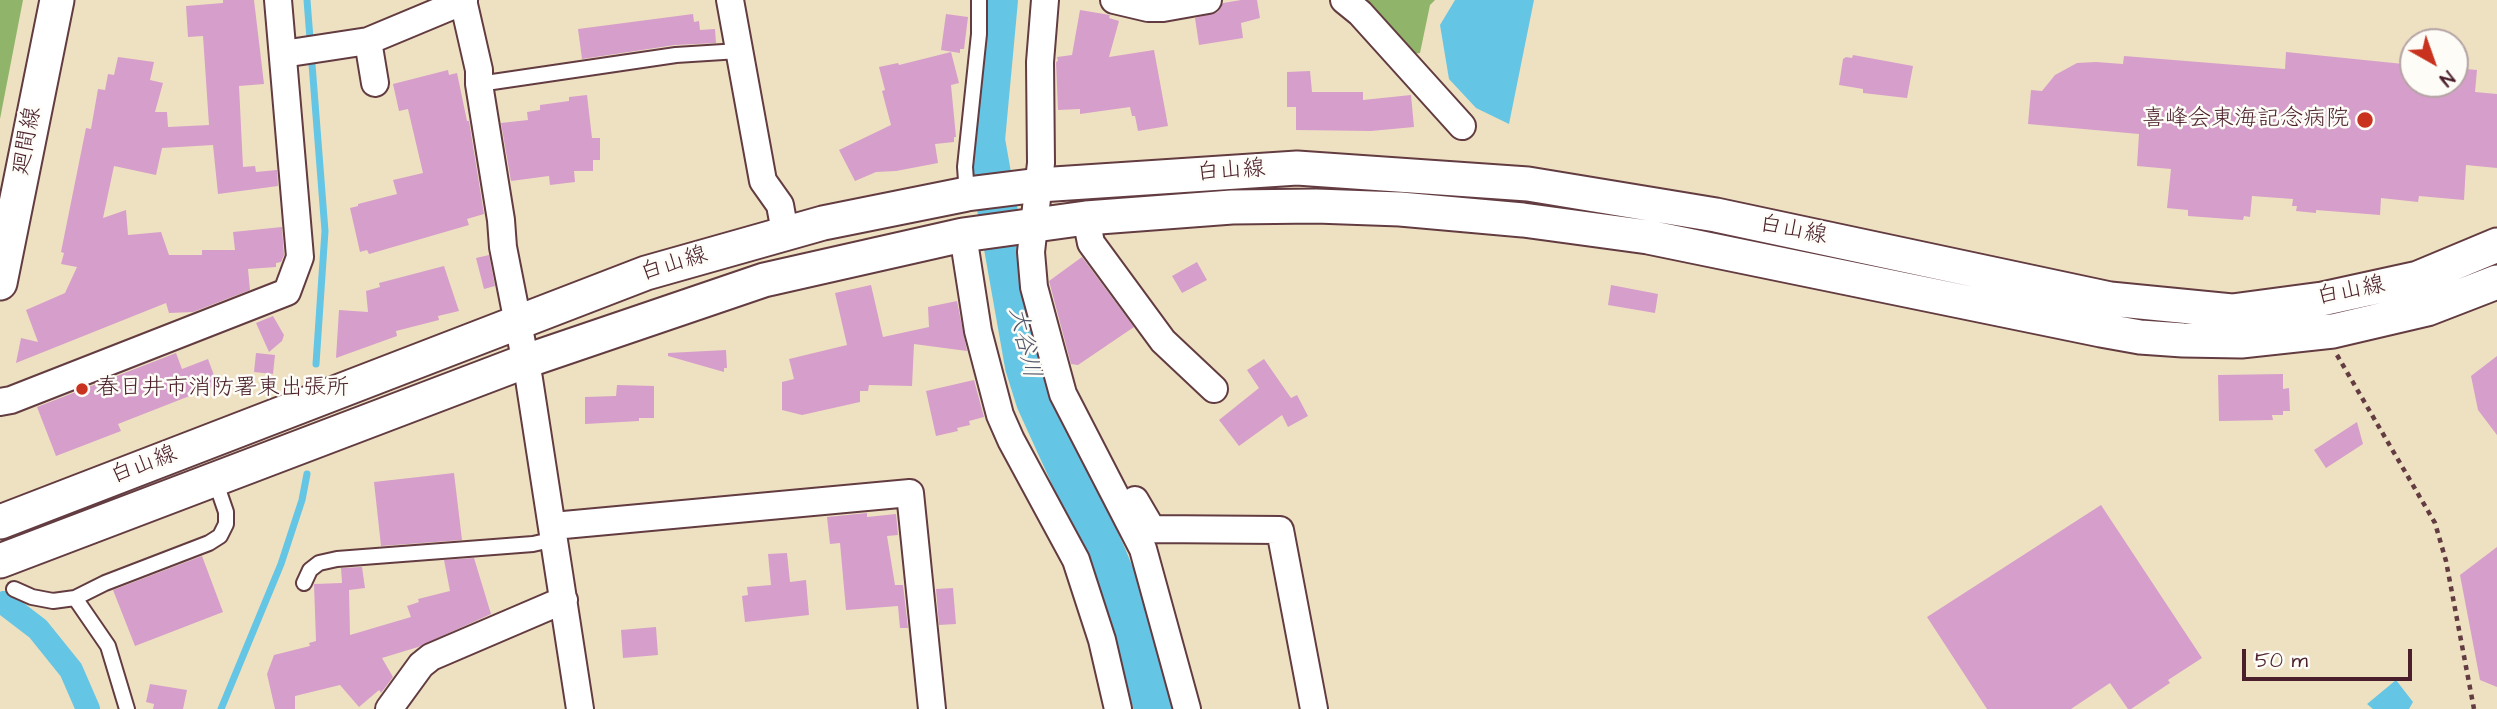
<!DOCTYPE html>
<html>
<head>
<meta charset="utf-8">
<style>
  body { margin:0 }
  #map { position:relative; width:2497px; height:709px; overflow:hidden; background:#eee1c1; font-family:"Architects Daughter",sans-serif }
  canvas { display:block }
  .north { position:absolute; left:2399px; top:28px; width:70px; height:70px; box-sizing:border-box; background:#fdfcf7; border:2px solid #b5a4a5; border-radius:50%; rotate:140deg; font-size:19px; font-weight:700; line-height:28px; text-align:center; color:#4a1f2b }
  .north::after { content:''; display:block; margin:auto; width:24px; height:32px; background:#c8321e; clip-path:polygon(50% 0,100% 100%,50% 72%,0 100%) }
  .scale { position:absolute; left:2242px; top:649px; width:170px; height:32px; box-sizing:border-box; border:4px solid #4a1f2b; border-top:0; padding-left:9px; font-size:21px; line-height:24px; white-space:nowrap; color:#4a1f2b; -webkit-text-stroke:5px #fdfcf7; paint-order:stroke }
</style>
</head>
<body>
<div id="map">
<canvas width="2497" height="709"></canvas>
<div class="north">N</div>
<div class="scale">50 m</div>
</div>
<script>
const g = document.querySelector('canvas').getContext('2d');
g.lineJoin = 'round';
function paint(path, color) { g.fillStyle = color; g.fill(path, 'evenodd'); }
const shape = rows => new Path2D(rows.map(r => 'M' + r).join(''));
function trace(path, color, width, dash) { g.strokeStyle = color; g.lineWidth = width; g.lineCap = dash ? 'butt' : 'round'; g.setLineDash(dash || []); g.stroke(path); }
function write(font, color, halo, rows, align = 'center') {
  g.font = font + ' "Architects Daughter","Klee One",sans-serif'; g.lineWidth = 5; g.setLineDash([]); g.textBaseline = 'middle'; g.strokeStyle = halo; g.fillStyle = color; for (const [text, x, y, turn = 0] of rows) {
    g.save(); g.translate(x, y); g.rotate((+turn || 0) * Math.PI / 180); g.textAlign = isNaN(turn) ? turn : align; if (halo) g.strokeText(text, 0, 0); g.fillText(text, 0, 0); g.restore();
  }
}
paint(shape([
  [0,0,23,0,0,119],
  [1352,0,1435,0,1430,5,1420,53,1407,55]
]), '#90b56a');
paint(shape([
  [1455,0,1534,0,1509,124,1476,108,1449,79,1440,25],
  [2396,680,2413,702,2409,709,2373,709,2367,704]
]), '#65c5e4');
trace(shape([
  [307,0,325,231,316,364],
  [221,709,281,564,302,500,307,474]
]), '#65c5e4', 7);
trace(shape([
  [4,603,38,629,71,670,88,709]
]), '#65c5e4', 24);
trace(shape([
  [998,0,985,140,1025,366,1036,401,1107,557,1129,611,1154,709]
]), '#65c5e4', 40);
paint(shape([
  [223,0,254,0,264,84,239,86,243,167,255,166,256,172,277,170,278,186,218,194,213,145,162,148,156,175,114,166,103,218,126,210,128,235,161,232,169,255,202,255,202,250,235,250,233,232,282,227,284,255,281,262,276,263,276,267,248,269,250,290,193,312,169,313,166,303,16,363,21,338,38,342,26,310,65,293,77,267,61,264,64,253,61,252,86,128,91,129,98,89,105,90,108,74,114,75,118,57,154,62,150,80,163,83,155,112,167,112,168,127,209,125,203,36,188,37,186,6,223,3],
  [1241,0,1257,0,1260,18,1241,23,1243,38,1199,45,1195,18,1218,12,1223,3],
  [1080,10,1110,15,1109,18,1119,21,1109,57,1154,50,1168,126,1138,131,1135,116,1132,116,1130,107,1080,114,1080,109,1058,110,1056,62,1058,61,1057,57,1072,55],
  [693,14,694,22,699,21,700,30,715,29,716,43,675,45,582,59,578,29],
  [946,14,968,17,964,49,960,49,960,53,941,50],
  [951,52,959,83,951,85,956,137,954,137,954,142,935,144,938,163,896,171,876,172,855,181,839,150,891,125,882,91,885,90,879,67,898,63,899,65],
  [2286,52,2413,65,2413,84,2455,84,2455,68,2477,70,2475,92,2497,94,2497,168,2466,165,2464,200,2419,196,2418,202,2381,198,2380,215,2316,210,2316,213,2296,211,2297,206,2292,206,2293,199,2252,196,2250,217,2244,216,2243,220,2188,216,2188,210,2167,208,2171,169,2137,166,2139,134,2028,124,2031,90,2042,91,2055,75,2077,63,2096,62,2123,64,2124,56,2285,69],
  [1853,55,1913,66,1907,98,1863,93,1863,89,1839,85,1843,59,1846,57,1852,58],
  [448,70,449,75,457,73,467,121,469,121,484,214,467,219,469,225,369,254,367,250,360,252,350,208,358,206,358,204,397,194,393,180,423,173,408,109,399,111,393,84],
  [1310,71,1312,92,1363,92,1363,100,1411,95,1414,127,1371,131,1296,130,1296,107,1287,107,1287,72],
  [587,95,592,138,600,138,600,160,593,160,593,171,574,171,575,182,550,185,549,176,511,181,501,123,528,120,527,112,540,110,540,105,569,101,569,97],
  [489,255,495,286,484,289,476,258],
  [1082,257,1134,327,1078,365,1071,364,1049,281],
  [1197,262,1207,280,1182,293,1172,276],
  [444,266,459,311,438,316,439,320,396,331,397,336,336,358,339,310,368,312,366,291,380,287,379,283],
  [871,285,883,337,929,327,928,307,957,301,967,351,914,344,912,386,869,385,868,391,860,391,860,402,802,415,782,410,782,382,794,379,789,359,847,345,835,293],
  [1611,285,1658,294,1655,313,1608,305],
  [273,316,284,335,282,341,269,352,256,323],
  [726,350,727,368,724,368,724,372,668,356,668,353],
  [176,353,182,369,208,359,215,378,212,379,215,386,118,424,121,431,56,456,37,407],
  [256,353,275,355,273,374,254,372],
  [2497,356,2497,435,2478,410,2471,376],
  [1264,359,1291,398,1297,395,1308,416,1288,427,1282,415,1239,446,1219,420,1259,388,1247,370],
  [2283,374,2283,389,2289,388,2290,411,2283,411,2283,415,2272,415,2273,420,2219,421,2218,375],
  [974,380,984,417,969,421,970,425,957,428,958,431,936,436,926,391],
  [617,385,654,386,654,418,639,418,639,421,585,424,585,397,616,396],
  [2357,422,2363,444,2326,468,2314,450],
  [454,473,462,540,381,546,374,482],
  [2101,505,2202,658,2168,680,2170,683,2131,709,2128,709,2110,683,2071,709,1987,709,1927,617],
  [867,513,867,517,896,514,898,535,887,536,895,585,903,585,908,628,900,628,898,606,846,610,840,543,830,544,827,517],
  [2497,547,2497,687,2480,680,2460,575],
  [787,553,790,582,806,580,809,615,745,622,742,596,748,595,747,587,771,585,768,554],
  [202,556,223,612,135,646,113,590],
  [474,558,491,614,418,647,382,658,393,677,381,693,379,690,359,707,340,685,295,696,295,709,275,709,267,674,274,655,310,646,309,643,316,641,314,584,342,583,341,568,362,567,365,588,349,590,350,635,411,617,407,606,419,602,418,599,450,591,444,560],
  [953,588,956,624,939,625,936,589],
  [656,627,658,655,623,658,621,630],
  [150,684,187,690,183,709,153,709,154,704,146,702]
]), '#d69eca');
const service = shape([
  [479,84,676,55,739,51],
  [967,194,965,167,979,34,979,0],
  [304,583,310,570,319,563,337,559,533,544,555,539],
  [14,589,32,597,53,601,75,598,108,646,127,709],
  [75,598,105,583,209,543,220,536,226,524,226,512,215,480]
]);
const minor = shape([
  [463,0,479,70,479,84,501,220,503,247,529,379,580,709],
  [730,0,763,181,780,205,785,232],
  [1045,0,1040,62,1041,163,1031,252,1034,287,1063,394,1143,549,1187,709],
  [1114,0,1148,8,1163,8,1208,0],
  [1344,0,1360,13,1462,126],
  [368,41,375,83],
  [283,54,368,41,464,1],
  [1086,218,1091,243,1163,341,1214,389],
  [963,235,978,331,1000,415,1011,440,1076,560,1102,640,1118,709],
  [0,402,11,400,287,292,300,257,278,0],
  [1135,500,1152,529,1280,530,1314,709],
  [553,526,910,493,932,709],
  [389,709,421,665,431,657,564,600]
]);
const tertiary = shape([
  [0,283,57,0],
  [0,522,646,273,823,223,967,194,1039,185,1297,168,1528,184,1716,215,2110,299,2232,311,2322,299,2418,278,2497,245],
  [0,561,526,361,764,280,963,235,1086,218,1232,207,1316,206,1400,209,1523,220,1648,237,2101,330,2140,337,2183,340,2241,341,2333,331,2427,309,2497,282]
]);
trace(service, '#633c42', 18);
trace(minor, '#633c42', 30);
trace(tertiary, '#633c42', 37);
trace(shape([
  [2337,355,2435,523,2446,561,2474,709]
]), '#633c42', 4.5, [5, 5]);
trace(service, '#fff', 14);
trace(minor, '#fff', 26);
trace(tertiary, '#fff', 33);
for (const [x, y, r, color] of [
  [2365,120,9,"#c8321e"],
  [82,389,7,"#c8321e"]
]) { const dot = new Path2D(); dot.arc(x, y, r, 0, 2 * Math.PI); g.fillStyle = color; g.fill(dot); trace(dot, '#fdfcf7', 2.5); }
write('23px', '#4a1f2b', '#fdfcf7', [
  ["喜峰会東海記念病院",2349,120],
  ["春日井市消防署東出張所",96,389,"left"]
], 'right');
write('23px', '#4a1f2b', '#fdfcf7', [
  ["廻間線",28,141,-79],
  ["白山線",1231,172,-4],
  ["白山線",1793,231,11],
  ["白山線",674,265,-17],
  ["白山線",2351,292,-11],
  ["白山線",144,466,-21]
]);
write('italic 24px', '#53596c', '#fdfcf7', [
  ["大谷川",1023,343,77]
]);
</script>
</body>
</html>
